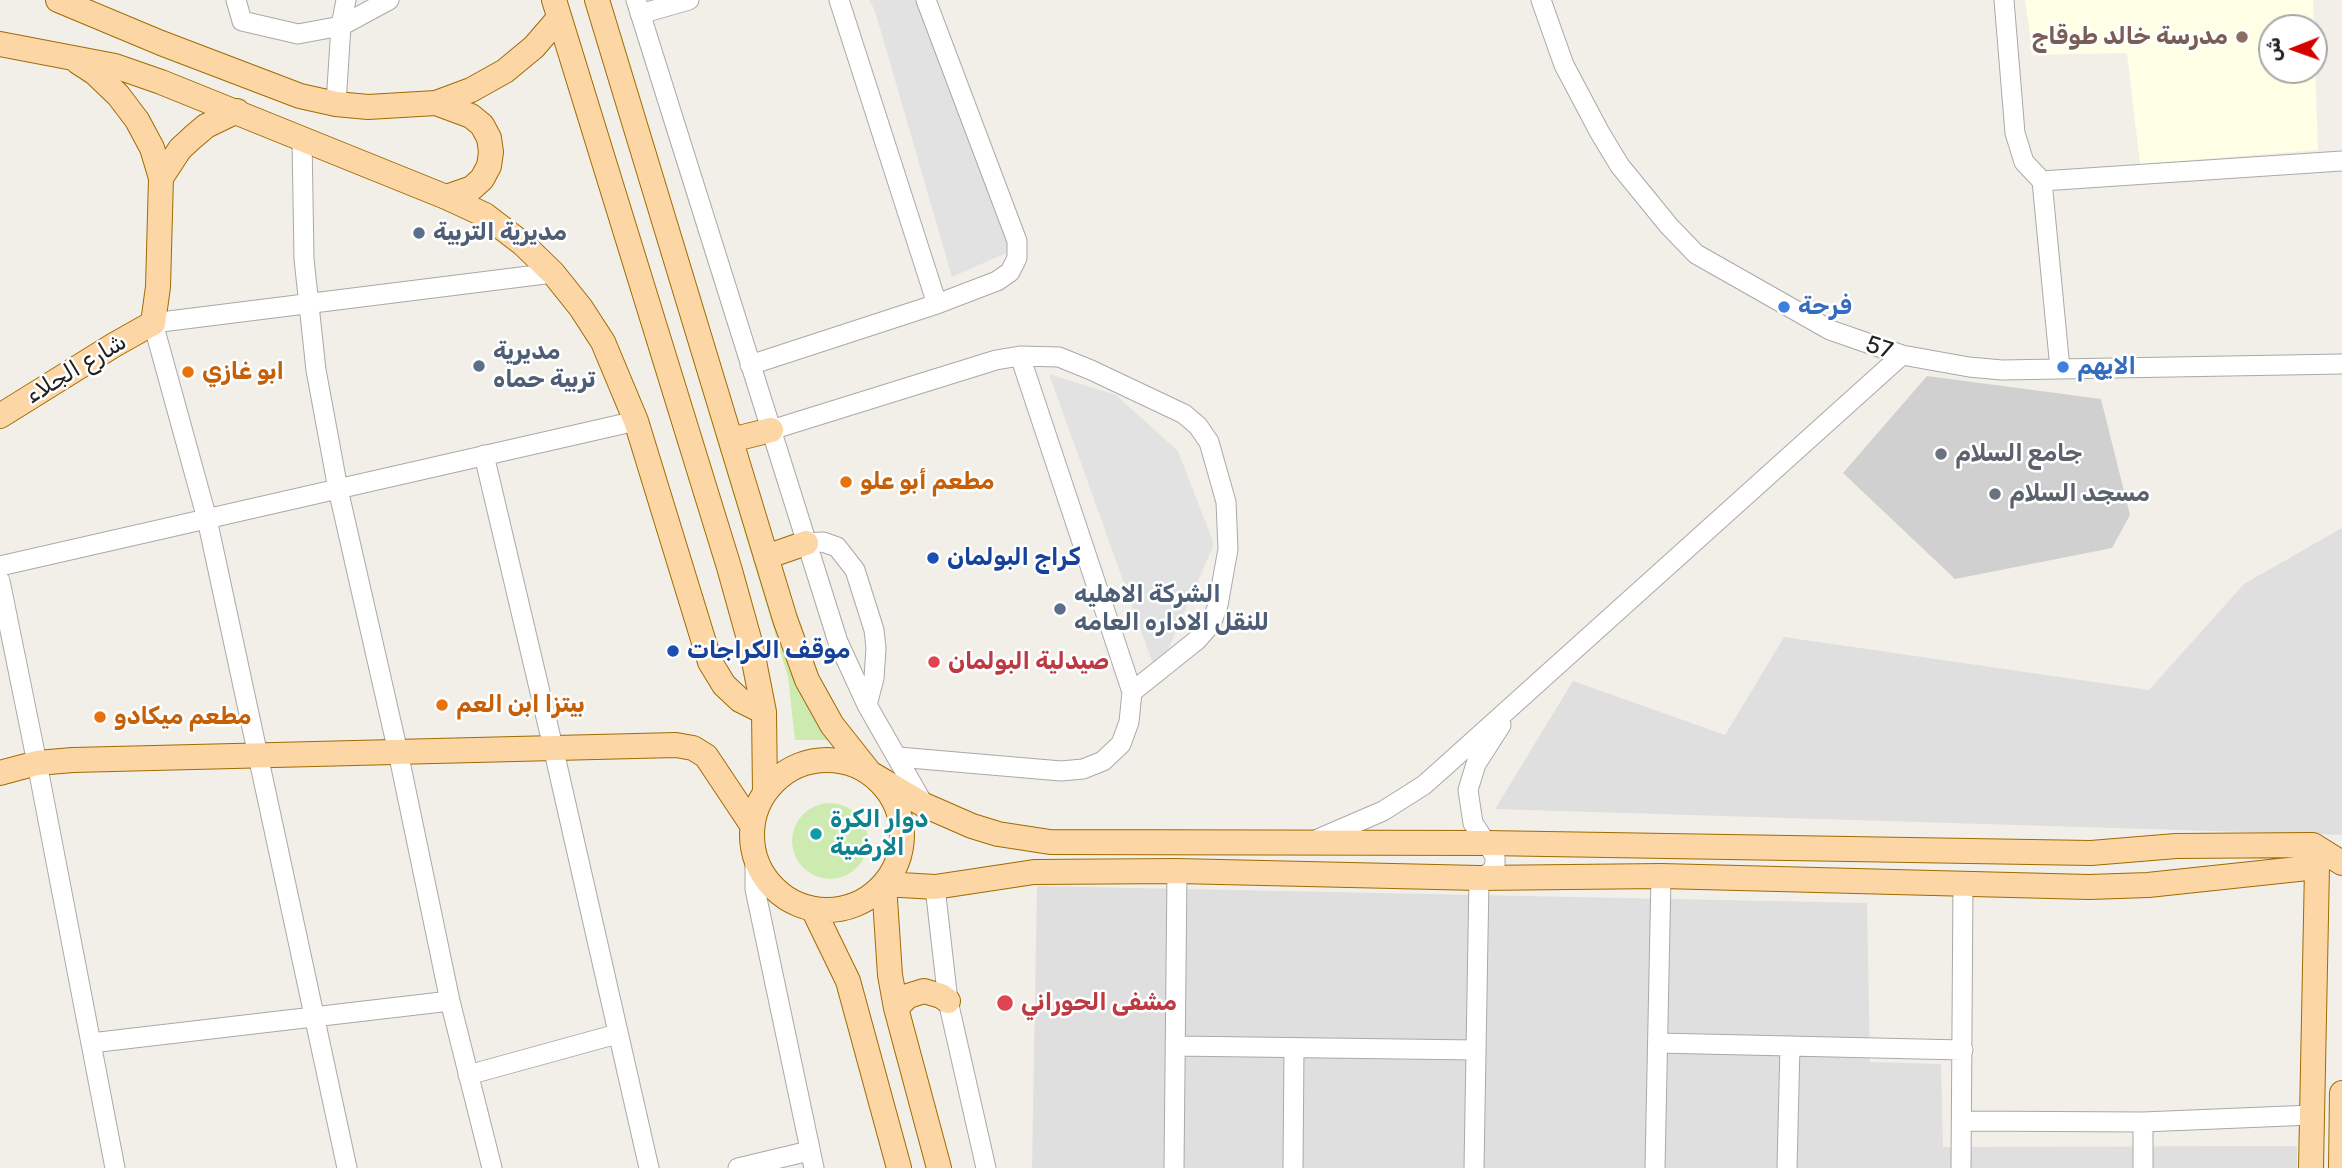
<!DOCTYPE html>
<html>
<head>
<meta charset="utf-8">
<style>
  body { margin:0 }
  #map { position:relative; width:2342px; height:1168px; overflow:hidden; background:#f2efe9; font-family:Rubik,Vazirmatn,sans-serif }
  canvas { display:block }
  .north { position:absolute; left:2258px; top:14px; width:70px; height:70px; box-sizing:border-box; background:#fff; border:2px solid #a7a7a7; border-radius:50%; rotate:269deg; font-size:19px; font-weight:700; line-height:28px; text-align:center; color:#222 }
  .north::after { content:''; display:block; margin:auto; width:24px; height:32px; background:#d40000; clip-path:polygon(50% 0,100% 100%,50% 72%,0 100%) }
</style>
</head>
<body>
<div id="map">
<canvas width="2342" height="1168"></canvas>
<div class="north">ش</div>
</div>
<script>
const g = document.querySelector('canvas').getContext('2d');
g.lineJoin = 'round';
function paint(path, color) { g.fillStyle = color; g.fill(path, 'evenodd'); }
const shape = rows => new Path2D(rows.map(r => 'M' + r).join(''));
function trace(path, color, width, dash) { g.strokeStyle = color; g.lineWidth = width; g.lineCap = dash ? 'butt' : 'round'; g.setLineDash(dash || []); g.stroke(path); }
function write(font, color, halo, rows, align = 'center') {
  g.font = font + ' Rubik,Vazirmatn,sans-serif'; g.lineWidth = 5; g.setLineDash([]); g.textBaseline = 'middle'; g.strokeStyle = halo; g.fillStyle = color; for (const [text, x, y, turn = 0] of rows) {
    g.save(); g.translate(x, y); g.rotate((+turn || 0) * Math.PI / 180); g.textAlign = isNaN(turn) ? turn : align; if (halo) g.strokeText(text, 0, 0); g.fillText(text, 0, 0); g.restore();
  }
}
paint(shape([
  [2342,528,2342,835,1495,809,1573,681,1725,735,1784,637,2149,690,2244,584],
  [1037,886,1867,903,1870,1062,1941,1064,1943,1147,2297,1146,2297,1168,1032,1168]
]), '#e0dfdf');
paint(shape([
  [2025,0,2313,0,2314,28,2272,28,2272,70,2314,70,2314,35,2318,150,2140,164,2127,53,2033,55]
]), '#ffffe5');
paint(shape([
  [1927,376,2101,399,2130,515,2112,548,1955,579,1843,473]
]), '#d0d0d0');
paint(shape([
  [644,196,802,678,828,740,795,740,788,677],
  '792 841a38 38 0 1 1 76 0a38 38 0 1 1-76 0Z'
]), '#cdebb0');
paint(shape([
  [869,0,917,0,1015,249,952,277,875,11],
  [1049,374,1116,395,1178,451,1214,544,1157,675]
]), '#e2e2e2');
const minor = shape([
  [236,0,242,21,298,34,341,26,389,0],
  [636,0,838,642,867,705,924,805],
  [839,0,937,304],
  [1541,0,1564,65,1600,133,1620,166,1669,226,1696,254,1830,330,1902,355,1969,367,2002,370,2342,364],
  [2004,0,2015,133,2024,162,2042,181,2342,161],
  [640,14,689,0],
  [336,104,341,26,346,0],
  [302,139,304,259,316,370,338,489,398,752,450,1001,492,1168],
  [2042,181,2060,369],
  [750,365,937,304,997,281,1010,272,1017,258,1017,241,926,0],
  [771,430,996,360,1020,356,1059,357,1091,370,1184,414,1198,426,1209,442,1226,502,1228,549,1218,605,1211,624,1197,640,1132,692],
  [484,455,553,747,649,1168],
  [806,543,823,542,837,547,855,570,874,630,876,648,874,678,867,705],
  [0,566,636,421],
  [0,581,37,763,115,1168],
  [898,757,1061,771,1083,769,1103,761,1121,744,1129,722,1132,692,1020,356],
  [1318,839,1383,811,1424,785,1442,769,1902,355],
  [755,856,755,889,814,1168],
  [935,887,948,1001,986,1168],
  [91,1043,450,1001],
  [1658,1043,1963,1050],
  [1175,1046,1476,1050],
  [468,1075,617,1034],
  [1963,1121,2143,1122,2312,1115],
  [347,1168,207,519,153,323,553,273],
  [738,1168,809,1151],
  [1174,1168,1177,871],
  [1293,1168,1294,1048],
  [1474,1168,1479,878,1491,872,1495,865,1495,856,1473,823,1468,790,1476,764,1501,725],
  [1655,1168,1661,876],
  [1787,1168,1790,1046],
  [1961,1168,1963,883],
  [2143,1168,2143,1122]
]);
const major = shape([
  [58,0,161,43,300,96,336,104,368,107,436,103,471,90,505,71,534,47,559,18],
  [554,0,729,567,751,646,764,712,765,792],
  [597,0,785,619,807,680,832,725,870,773,924,805,972,826,998,834,1050,842,1486,843,2091,853,2176,846,2313,845,2342,863],
  [0,44,115,66,161,82,446,197,485,215,523,244,553,273,581,308,603,342,636,421,710,662,724,685,740,700,764,712],
  [436,103,471,116,482,125,489,138,491,152,489,166,482,179,472,188,446,197],
  [161,178,180,149,193,137,206,126,237,111],
  [0,416,114,345,153,323,158,287,161,178,152,148,137,120,118,95,95,73,78,62],
  [731,440,771,430],
  [766,557,806,543],
  '752 835a75 75 0 1 1 150 0a75 75 0 1 1-150 0Z',
  [0,773,37,763,73,760,676,745,693,748,706,756,752,825],
  [813,909,848,981,899,1168],
  [896,1008,908,996,924,991,941,996,948,1001],
  [939,1168,896,1008,890,975,884,884,935,887,1034,872,1177,871,1479,878,1661,876,2089,887,2148,885,2317,867,2311,1168],
  [2341,1168,2342,1093]
]);
trace(minor, '#a9a9a9', 21);
trace(major, '#a06b00', 26);
trace(minor, '#fff', 19);
trace(major, '#fcd6a4', 24);
for (const [x, y, r, color] of [
  [2242,37,7,"#8d6e63"],
  [419,233,7,"#5c6f8a"],
  [1784,307,7,"#3f7fe0"],
  [479,366,7,"#5c6f8a"],
  [2063,367,7,"#3f7fe0"],
  [188,372,7,"#e8710a"],
  [1941,454,7,"#6b7280"],
  [846,482,7,"#e8710a"],
  [1995,494,7,"#6b7280"],
  [933,558,7,"#1a4fb4"],
  [1060,609,7,"#5c6f8a"],
  [673,651,7,"#1a4fb4"],
  [934,662,7,"#e0444e"],
  [442,705,7,"#e8710a"],
  [100,717,7,"#e8710a"],
  [816,834,7,"#0f9aa8"],
  [1005,1003,9,"#e0444e"]
]) { const dot = new Path2D(); dot.arc(x, y, r, 0, 2 * Math.PI); g.fillStyle = color; g.fill(dot); trace(dot, '#fff', 2.5); }
write('bold 24px', '#785e54', '#fff', [
  ["مدرسة خالد طوقاج",2228,37]
], 'right');
write('bold 24px', '#4e5e75', '#fff', [
  ["مديرية التربية",433,233],
  ["مديرية",493,352],
  ["تربية حماه",493,380],
  ["الشركة الاهليه",1074,595],
  ["للنقل الاداره العامه",1074,623]
], 'left');
write('bold 24px', '#366cbe', '#fff', [
  ["فرحة",1798,307],
  ["الايهم",2077,367]
], 'left');
write('24px', '#222', '#fff', [
  ["57",1879,348,18],
  ["شارع الجلاء",76,369,-31]
]);
write('bold 24px', '#c56008', '#fff', [
  ["ابو غازي",202,372],
  ["مطعم أبو علو",860,482],
  ["بيتزا ابن العم",456,705],
  ["مطعم ميكادو",114,717]
], 'left');
write('bold 24px', '#5b616d', '#fff', [
  ["جامع السلام",1955,454],
  ["مسجد السلام",2009,494]
], 'left');
write('bold 24px', '#164399', '#fff', [
  ["كراج البولمان",947,558],
  ["موقف الكراجات",687,651]
], 'left');
write('bold 24px', '#be3a42', '#fff', [
  ["صيدلية البولمان",948,662],
  ["مشفى الحوراني",1021,1003]
], 'left');
write('bold 24px', '#0d838f', '#fff', [
  ["دوار الكرة",830,820],
  ["الارضية",830,848]
], 'left');
</script>
</body>
</html>
